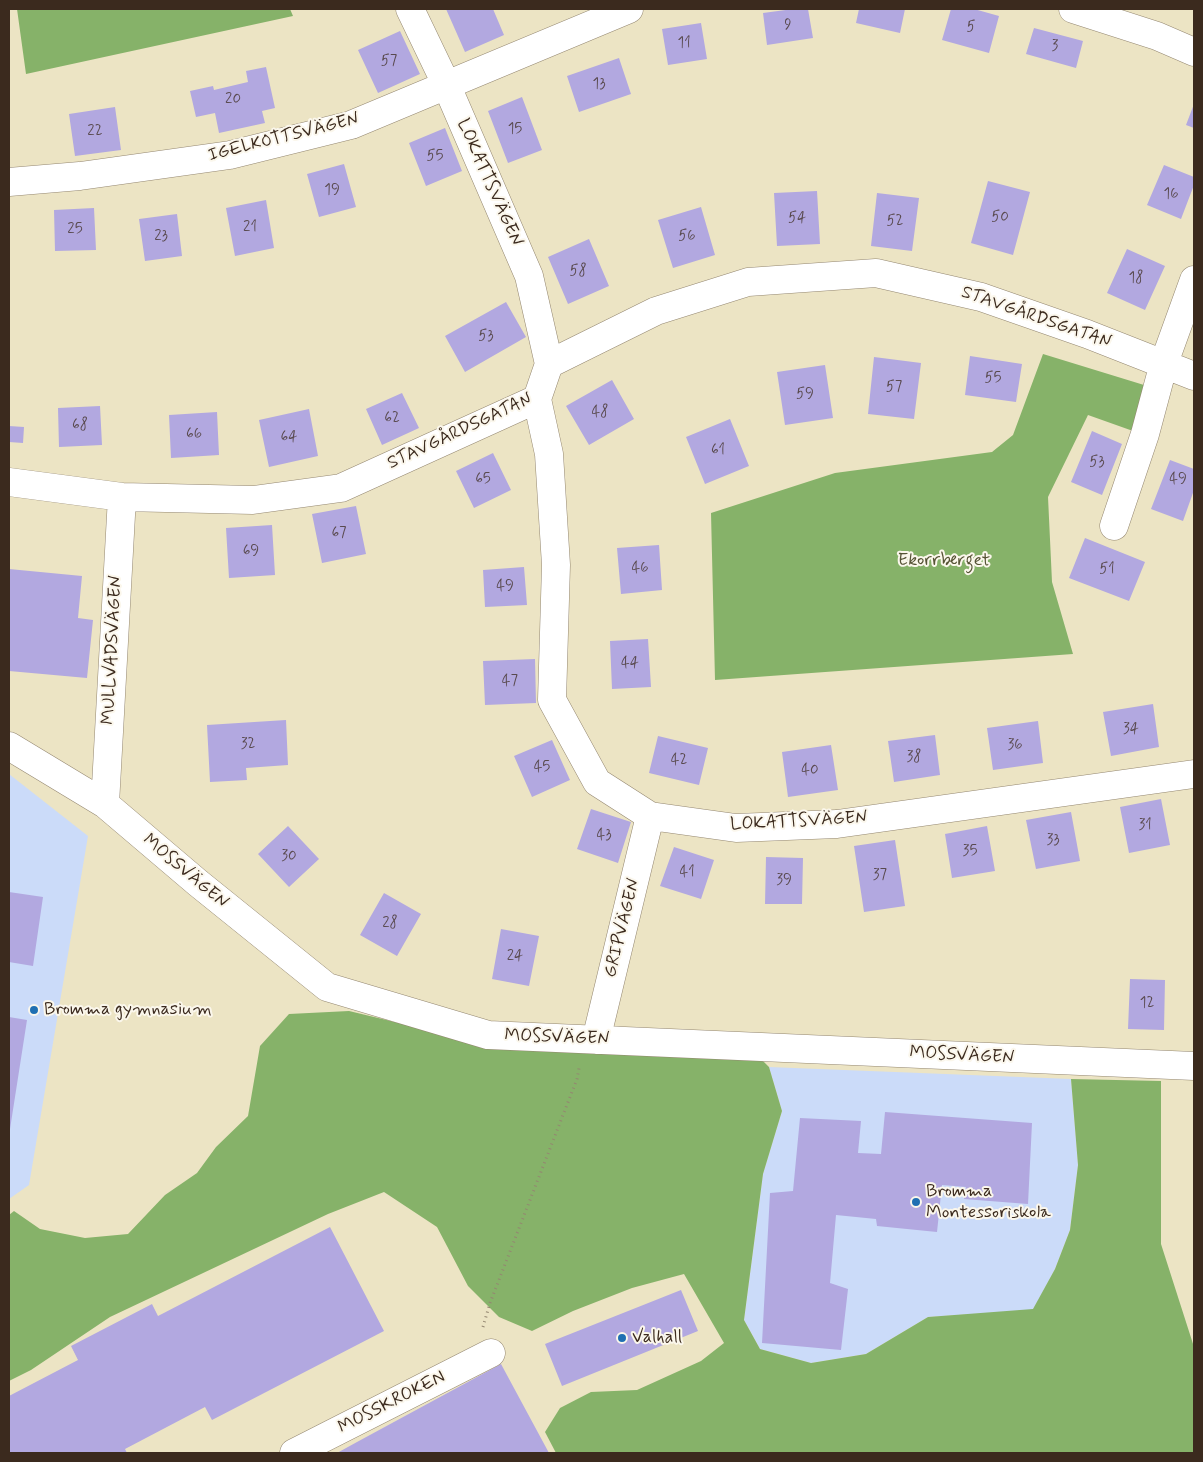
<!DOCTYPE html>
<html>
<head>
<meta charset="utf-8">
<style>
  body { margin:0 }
  #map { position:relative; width:1203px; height:1462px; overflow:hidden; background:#ece4c4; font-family:Mynerve,sans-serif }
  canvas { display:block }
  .frame { position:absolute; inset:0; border:10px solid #3b2a1e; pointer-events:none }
</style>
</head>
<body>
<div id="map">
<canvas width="1203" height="1462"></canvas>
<div class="frame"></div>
</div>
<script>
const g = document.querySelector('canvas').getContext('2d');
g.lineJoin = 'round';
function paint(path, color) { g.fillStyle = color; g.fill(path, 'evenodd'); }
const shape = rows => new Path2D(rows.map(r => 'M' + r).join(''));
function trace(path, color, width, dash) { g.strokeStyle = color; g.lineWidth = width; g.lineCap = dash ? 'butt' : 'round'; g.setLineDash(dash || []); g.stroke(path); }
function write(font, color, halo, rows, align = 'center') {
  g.font = font + ' Mynerve,sans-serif'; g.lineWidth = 4; g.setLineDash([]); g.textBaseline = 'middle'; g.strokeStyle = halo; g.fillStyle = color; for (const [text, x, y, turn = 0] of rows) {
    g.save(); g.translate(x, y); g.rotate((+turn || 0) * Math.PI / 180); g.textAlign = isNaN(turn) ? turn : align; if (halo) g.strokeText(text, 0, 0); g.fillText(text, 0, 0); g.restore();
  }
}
paint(shape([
  [9,774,88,836,29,1185,9,1199],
  [769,1067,1071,1079,1078,1165,1070,1230,1055,1269,1033,1310,928,1317,866,1354,811,1363,760,1349,744,1320,763,1174,782,1111]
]), '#cbdbf9');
paint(shape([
  [17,9,290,9,293,16,26,74],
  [1043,354,1144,385,1133,431,1088,415,1048,497,1052,582,1073,654,715,680,711,513,835,473,992,452,1013,435],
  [349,1011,470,1040,762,1060,769,1067,782,1111,763,1174,744,1320,760,1349,811,1363,866,1354,928,1317,1033,1309,1055,1269,1070,1230,1078,1165,1071,1079,1161,1081,1161,1244,1194,1347,1194,1453,556,1453,545,1432,560,1408,591,1392,637,1390,701,1361,724,1343,684,1274,632,1288,573,1311,532,1331,499,1317,468,1286,437,1227,384,1192,328,1214,110,1317,31,1370,9,1381,9,1215,14,1211,40,1229,85,1238,128,1234,165,1195,197,1173,216,1147,248,1116,260,1046,289,1014]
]), '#86b269');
paint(shape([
  [446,9,493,9,504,35,465,52],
  [793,9,808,9,813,38,767,45,763,13],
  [859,9,905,9,900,33,856,23],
  [951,9,974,9,999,16,989,53,942,40],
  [701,23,707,59,668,65,662,29],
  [1034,28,1083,41,1076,68,1026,54],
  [400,31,420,74,378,93,358,50],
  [619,58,631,94,579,112,567,76],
  [266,67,275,108,262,111,265,123,219,133,215,113,196,117,190,91,213,86,214,90,248,82,246,71],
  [522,97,542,150,508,163,488,111],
  [1194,104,1194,128,1186,125],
  [115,107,121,150,75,156,69,114],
  [445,128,462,171,426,186,409,143],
  [344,164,356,207,319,217,307,174],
  [1164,165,1194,177,1194,185,1181,219,1147,205],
  [988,181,1030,192,1013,255,971,243],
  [817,191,820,244,777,246,774,193],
  [877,193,919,198,912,251,871,246],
  [266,200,274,248,235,256,226,208],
  [701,207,715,255,673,268,658,220],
  [94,208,96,250,55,251,54,210],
  [177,214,182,256,145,261,139,219],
  [589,239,609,286,568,304,548,257],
  [1127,249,1165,266,1145,310,1107,293],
  [506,302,526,337,465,372,445,336],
  [970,356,1022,364,1016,402,965,395],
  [874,357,921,363,914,419,868,414],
  [825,365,833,418,785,425,777,372],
  [612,380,634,419,589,445,566,406],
  [402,393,419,428,382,445,366,409],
  [100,406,102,445,59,447,58,408],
  [309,409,318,456,269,467,259,420],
  [217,412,219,455,171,458,169,415],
  [730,419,749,466,705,484,686,437],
  [9,426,24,427,23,443,9,442],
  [1092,431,1122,444,1102,495,1071,482],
  [493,453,511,490,474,508,456,471],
  [1170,460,1194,469,1194,490,1183,521,1151,509],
  [356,506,366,554,322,563,312,514],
  [272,525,275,575,229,578,226,528],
  [1085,538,1145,562,1129,601,1069,578],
  [659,545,662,590,621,594,617,548],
  [524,567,527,605,485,607,483,570],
  [9,569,82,576,78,618,93,620,87,678,9,671],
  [648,639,651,687,612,689,610,641],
  [535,659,536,703,485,705,483,661],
  [1153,704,1159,747,1111,756,1103,712],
  [286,720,288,765,246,768,247,780,210,782,207,725],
  [1038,721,1043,763,993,770,987,728],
  [935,735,940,775,894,782,888,741],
  [658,736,708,748,699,785,649,773],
  [552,740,570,780,532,797,514,756],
  [831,745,838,790,788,797,782,752],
  [1161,799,1170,845,1129,853,1120,807],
  [591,809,631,822,618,863,577,849],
  [1071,812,1080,861,1036,869,1026,820],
  [288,826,319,859,289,887,258,854],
  [987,826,995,871,952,878,945,834],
  [895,840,905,906,864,912,854,846],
  [674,847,714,860,701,899,660,886],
  [766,857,803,858,802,904,765,904],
  [9,892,43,897,33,966,9,962],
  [384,893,421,914,397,956,360,935],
  [501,929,539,936,529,986,492,979],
  [1130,979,1165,980,1164,1030,1128,1029],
  [9,1017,27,1020,10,1129,9,1129],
  [885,1112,1032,1123,1028,1204,964,1199,966,1187,942,1185,937,1232,877,1226,876,1219,836,1215,830,1283,848,1289,841,1350,762,1343,770,1193,793,1191,800,1118,861,1121,858,1153,881,1154],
  [330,1227,384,1331,212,1420,205,1407,125,1449,127,1453,9,1453,9,1396,78,1360,71,1346,152,1304,158,1316],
  [681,1290,698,1331,562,1386,545,1344],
  [501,1364,549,1453,337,1453,357,1442]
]), '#b2a8e0');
const minor = shape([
  [410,9,446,84,529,276,549,364],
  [1073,9,1157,36,1194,52],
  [9,182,80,176,230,155,351,125,629,9],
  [537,399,549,454,556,565,552,700,597,782,650,816,736,828,837,824,1194,774],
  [9,482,122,497,253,500,341,488,537,399,549,364,656,311,748,282,876,273,981,297,1087,334,1194,376],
  [1114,526,1145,434,1164,363,1194,280],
  [9,746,105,804,198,883,327,987,488,1035,1194,1066],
  [105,804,122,497],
  [596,1040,650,816],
  [294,1453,491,1353]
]);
trace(minor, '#948771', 29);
trace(shape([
  [483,1327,490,1303,577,1079,579,1068]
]), '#948771', 3, [1, 4]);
trace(minor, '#fff', 28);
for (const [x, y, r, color] of [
  [34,1010,5,"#1f6fb2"],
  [916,1202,5,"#1f6fb2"],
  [622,1338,5,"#1f6fb2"]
]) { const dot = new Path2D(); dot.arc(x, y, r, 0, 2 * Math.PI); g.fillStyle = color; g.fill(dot); trace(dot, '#fbf7ec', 2); }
write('15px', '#594a4e', null, [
  ["9",788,26],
  ["5",971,28],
  ["11",684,44],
  ["3",1055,47],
  ["57",389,62],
  ["13",599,85],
  ["20",233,100],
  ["15",515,130],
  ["22",95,132],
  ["55",435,157],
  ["19",332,191],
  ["16",1171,195],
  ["50",1000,218],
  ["54",797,219],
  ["52",895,222],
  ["21",250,228],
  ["25",75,230],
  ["23",161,237],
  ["56",687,237],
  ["58",578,272],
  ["18",1136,279],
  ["53",486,337],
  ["55",993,379],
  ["57",894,388],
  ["59",805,395],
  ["48",600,413],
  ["62",392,419],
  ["68",80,426],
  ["66",194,435],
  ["64",289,438],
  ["61",718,451],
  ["53",1097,463],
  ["65",483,480],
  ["49",1178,480],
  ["67",339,534],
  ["69",251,552],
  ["46",640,569],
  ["51",1107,570],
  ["49",505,587],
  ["44",630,664],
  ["47",510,682],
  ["34",1131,730],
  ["32",248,745],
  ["36",1015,746],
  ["38",914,758],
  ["42",679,761],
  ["45",542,768],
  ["40",810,771],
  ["31",1145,826],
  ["43",604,836],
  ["33",1053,841],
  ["35",970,852],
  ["30",289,857],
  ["41",687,873],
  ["37",880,876],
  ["39",784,881],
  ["28",390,924],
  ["24",515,957],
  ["12",1147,1004]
]);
write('18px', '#3b2a1e', '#fbf7ec', [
  ["IGELKOTTSVÄGEN",284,138,-14],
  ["LOKATTSVÄGEN",489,183,66],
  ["STAVGÅRDSGATAN",1036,318,19],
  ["STAVGÅRDSGATAN",460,432,-25],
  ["MULLVADSVÄGEN",113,650,-87],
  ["LOKATTSVÄGEN",799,822,-3],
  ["MOSSVÄGEN",185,872,40],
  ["GRIPVÄGEN",623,928,-76],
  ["MOSSVÄGEN",557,1038,2],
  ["MOSSVÄGEN",962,1056,3],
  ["MOSSKROKEN",392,1403,-27]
]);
write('18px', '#565335', '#fbf7ec', [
  ["Ekorrberget",944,561]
]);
write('18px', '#3b2a1e', '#fbf7ec', [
  ["Bromma gymnasium",44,1010],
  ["Bromma",926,1192],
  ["Montessoriskola",926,1213],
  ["Valhall",632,1338]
], 'left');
</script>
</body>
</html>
